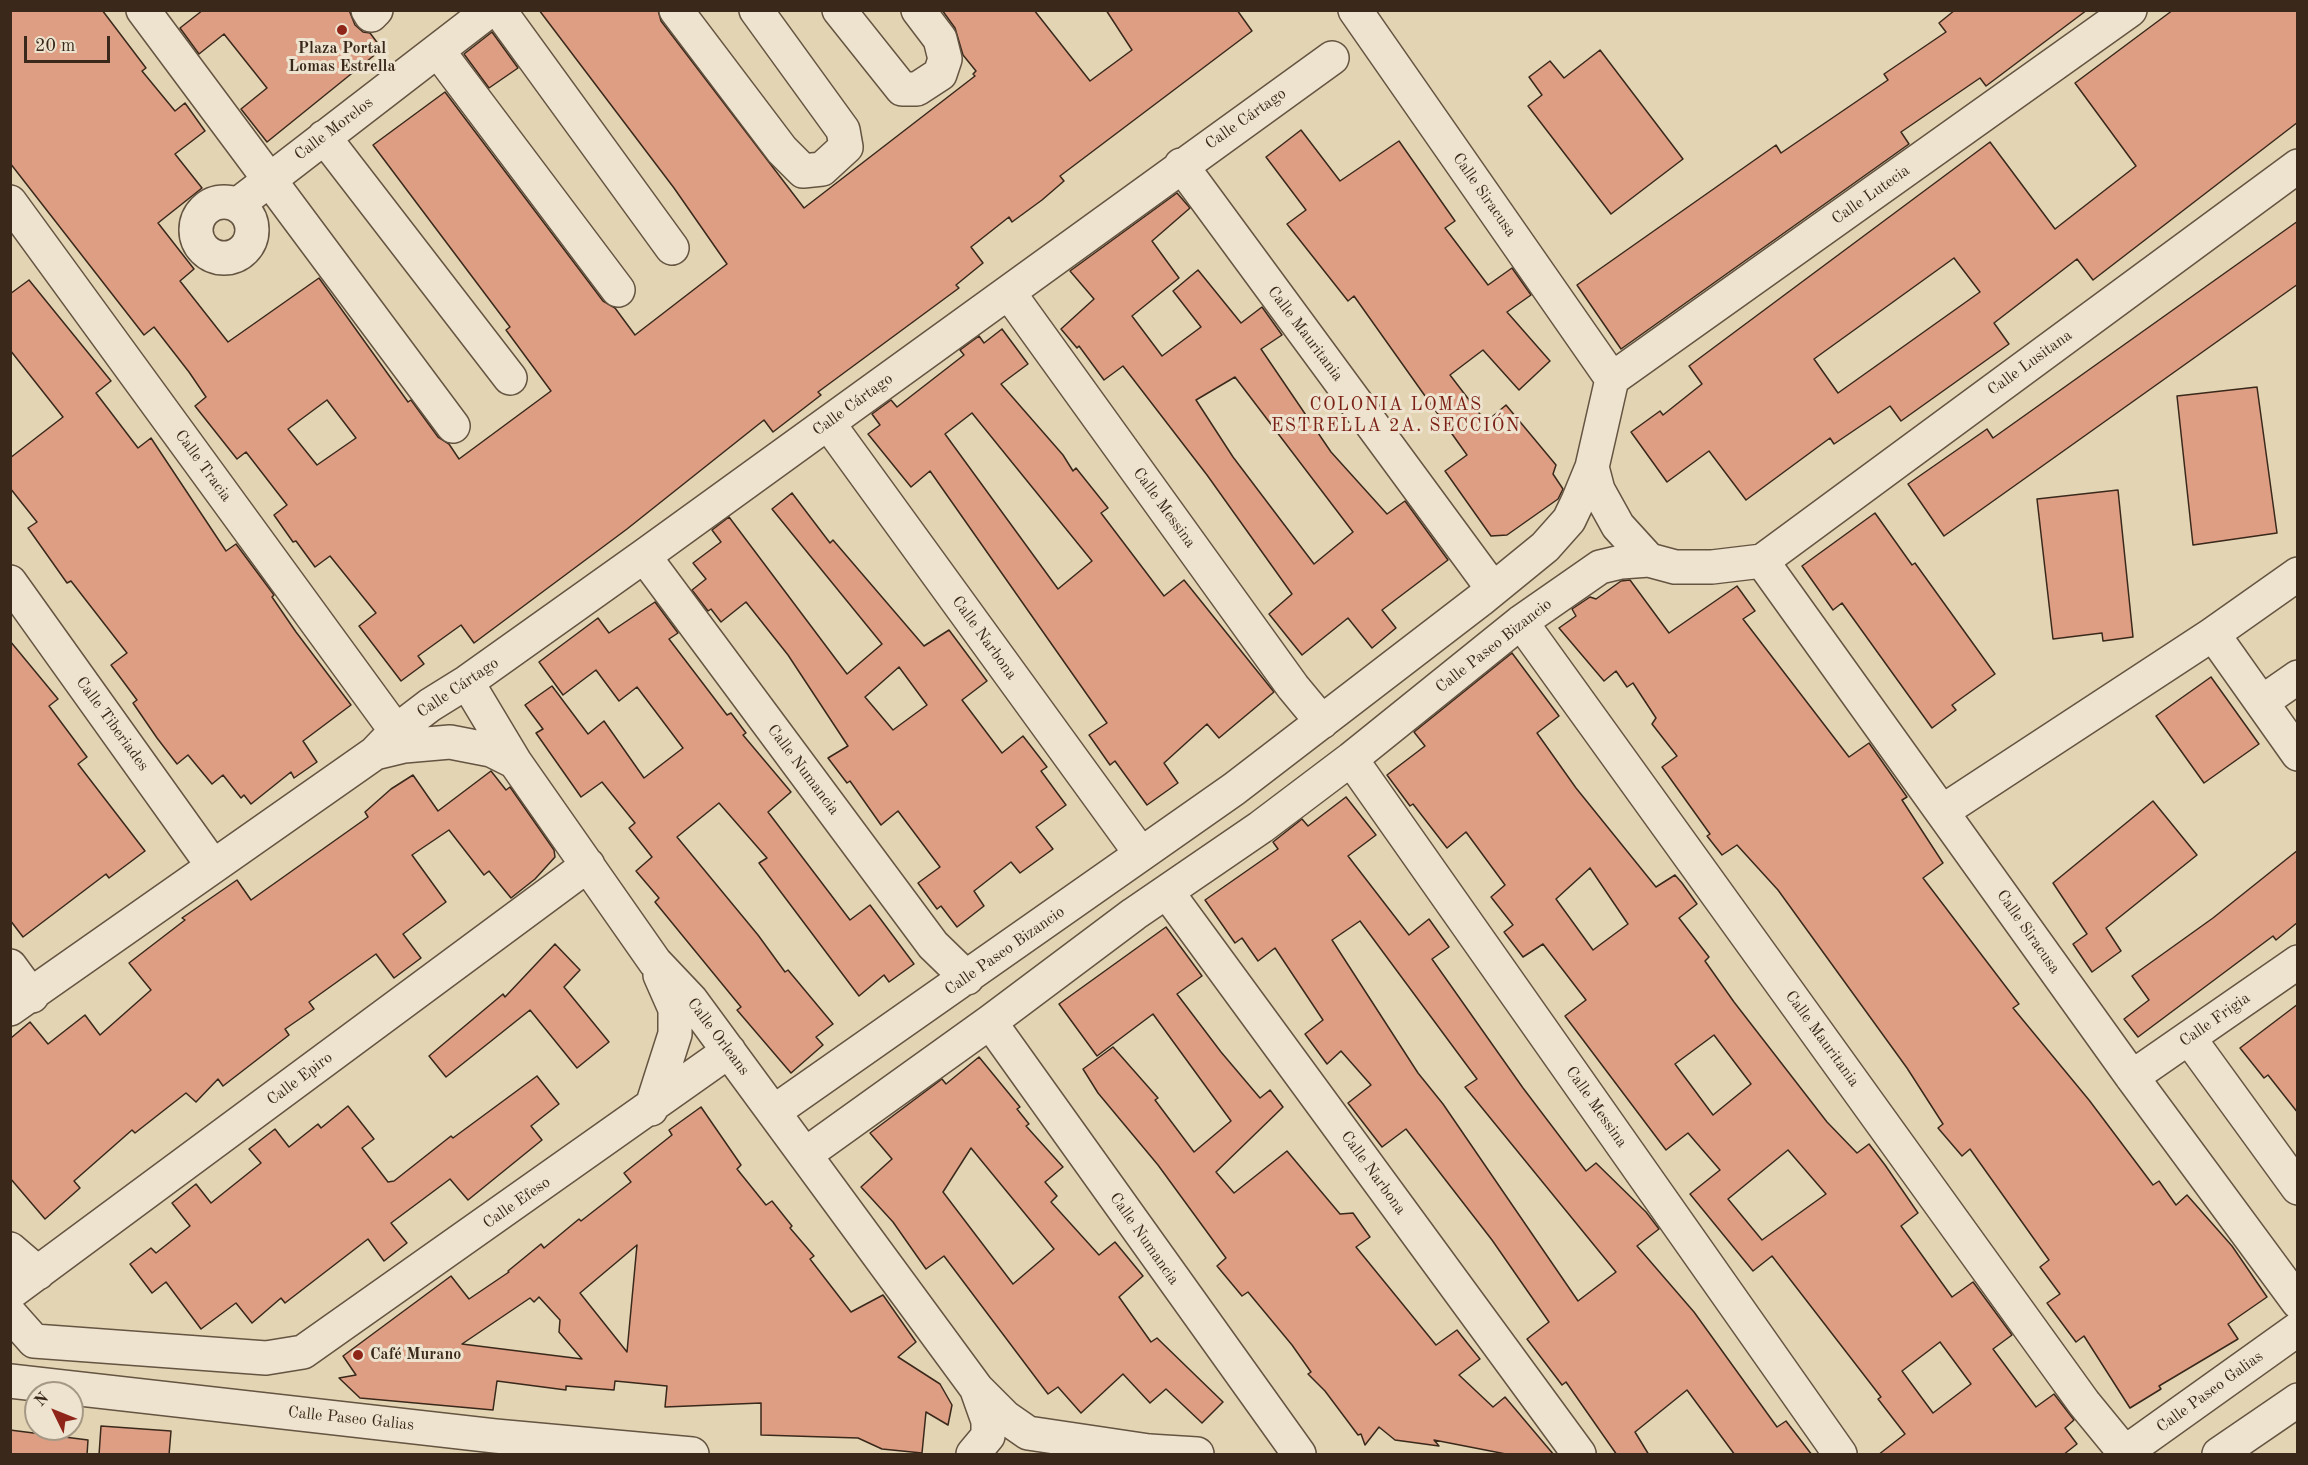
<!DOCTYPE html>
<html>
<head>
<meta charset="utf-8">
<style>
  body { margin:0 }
  #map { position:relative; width:2308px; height:1465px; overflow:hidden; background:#e3d4b3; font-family:"Old Standard TT",serif }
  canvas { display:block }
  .frame { position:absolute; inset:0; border:12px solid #3a291b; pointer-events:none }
  .north { position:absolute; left:24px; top:1381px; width:60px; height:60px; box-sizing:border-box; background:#ede3ce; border:2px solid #a59986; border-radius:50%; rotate:313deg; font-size:16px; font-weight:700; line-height:24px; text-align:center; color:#3a291b }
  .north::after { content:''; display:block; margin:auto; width:21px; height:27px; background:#8f2418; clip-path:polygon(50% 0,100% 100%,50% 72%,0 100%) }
  .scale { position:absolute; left:24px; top:36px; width:86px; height:27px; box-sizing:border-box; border:3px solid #3a291b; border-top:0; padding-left:8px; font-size:18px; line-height:21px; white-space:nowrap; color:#3a291b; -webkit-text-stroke:4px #ede3ce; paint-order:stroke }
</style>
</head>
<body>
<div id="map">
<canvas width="2308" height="1465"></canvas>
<div class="frame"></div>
<div class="north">N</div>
<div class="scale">20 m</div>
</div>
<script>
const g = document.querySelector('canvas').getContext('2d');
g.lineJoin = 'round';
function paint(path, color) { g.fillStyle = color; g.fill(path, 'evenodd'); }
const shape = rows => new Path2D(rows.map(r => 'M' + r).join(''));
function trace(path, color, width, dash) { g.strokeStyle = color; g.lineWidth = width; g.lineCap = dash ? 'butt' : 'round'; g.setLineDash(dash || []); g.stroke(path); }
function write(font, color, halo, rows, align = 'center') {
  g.font = font + ' "Old Standard TT",serif'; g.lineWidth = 6; g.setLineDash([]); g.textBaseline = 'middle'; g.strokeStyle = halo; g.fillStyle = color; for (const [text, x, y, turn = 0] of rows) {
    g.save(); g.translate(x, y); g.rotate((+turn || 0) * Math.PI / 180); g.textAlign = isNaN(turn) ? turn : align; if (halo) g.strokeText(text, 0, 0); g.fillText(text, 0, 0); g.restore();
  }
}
const building = shape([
  [10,10,102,10,146,68,142,71,175,111,185,103,205,131,175,154,202,188,158,223,194,269,180,281,228,342,319,278,408,402,411,400,438,437,449,444,459,459,551,391,506,330,510,327,373,145,445,92,603,301,615,308,635,335,727,264,674,188,539,10,658,10,661,21,804,208,975,76,973,74,976,71,963,55,955,28,942,10,1034,10,1090,81,1132,50,1106,10,1237,10,1252,31,1060,176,1064,181,1042,200,1012,222,1009,217,971,247,983,263,956,285,959,288,818,392,821,395,773,432,764,420,627,529,474,643,461,625,418,656,424,664,401,681,359,626,376,613,330,556,315,567,296,541,293,542,274,515,287,505,246,452,237,459,195,406,206,397,189,372,154,327,144,335,10,163,10,10],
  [327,400,356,438,317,465,288,429,327,400],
  [203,10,349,10,355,25,363,32,370,33,382,49,267,142,241,109,267,88,224,34,199,54,180,28,203,10],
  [1955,10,2087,10,1986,86,1980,78,1901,132,1909,144,1621,349,1577,285,1776,145,1781,153,1888,80,1884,74,1946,32,1939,23,1955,10],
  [2173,10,2298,10,2298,122,2093,280,2077,259,1994,323,2009,344,1901,421,1890,406,1834,444,1830,438,1746,500,1709,451,1667,482,1631,432,1660,411,1663,415,1702,384,1689,366,1990,142,2055,229,2136,166,2075,83,2173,10],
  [1954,258,1980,292,1838,393,1814,359,1954,258],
  [492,32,518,68,489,88,464,54,492,32],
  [1600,50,1683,159,1611,214,1528,106,1542,95,1529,77,1550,61,1564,78,1600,50],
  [1301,130,1340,181,1399,141,1455,221,1445,228,1488,285,1512,268,1531,295,1507,312,1550,361,1519,390,1483,350,1450,375,1486,422,1506,405,1556,465,1553,474,1563,489,1558,499,1507,535,1491,536,1445,471,1467,455,1354,296,1348,301,1287,224,1306,210,1266,157,1301,130],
  [1177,193,1190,208,1152,241,1179,278,1132,316,1162,356,1201,327,1173,291,1198,270,1241,323,1262,307,1282,335,1261,349,1331,452,1387,514,1405,501,1448,560,1382,610,1396,628,1372,648,1348,618,1302,655,1269,614,1292,594,1207,475,1123,366,1104,380,1079,346,1077,348,1061,329,1094,299,1070,271,1177,193],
  [1235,377,1353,532,1314,564,1233,457,1196,400,1235,377],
  [2298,221,2298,284,1944,536,1908,484,1987,429,1993,438,2298,221],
  [29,280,111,381,96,393,138,448,151,438,226,551,236,544,274,595,272,597,296,632,351,705,303,741,317,762,294,778,291,772,251,804,244,795,241,798,223,775,212,784,188,755,177,764,157,738,133,703,137,700,111,665,127,653,71,581,67,583,28,528,37,522,10,488,10,458,63,417,10,350,10,294,29,280],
  [1002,329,1028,364,1001,384,1063,455,1073,471,1076,468,1108,508,1101,513,1164,596,1184,580,1274,692,1219,738,1207,724,1164,763,1178,783,1147,805,1115,761,1110,765,1089,735,1107,723,930,471,911,487,868,434,880,425,872,414,891,400,897,407,964,355,960,350,979,336,984,343,1002,329],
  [972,413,1092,561,1058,589,945,434,972,413],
  [2257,387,2277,533,2193,545,2177,396,2257,387],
  [2118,490,2133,637,2103,641,2102,633,2053,639,2037,499,2118,490],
  [792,493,830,543,833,540,924,646,949,630,987,681,962,700,1002,753,1023,736,1047,767,1041,771,1066,805,1036,827,1053,849,1020,873,1011,862,974,891,984,906,957,927,941,906,937,909,918,883,940,867,898,811,881,825,850,781,847,783,828,758,848,746,788,655,746,602,721,622,711,609,708,611,692,590,706,579,693,563,721,542,712,530,729,517,847,674,882,644,772,509,792,493],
  [899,667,927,705,893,730,865,697,899,667],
  [1875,513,1912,565,1915,563,1995,674,1952,705,1956,710,1932,728,1842,603,1833,610,1802,566,1875,513],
  [1630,580,1669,633,1737,586,1755,611,1743,619,1849,757,1869,743,1907,797,1902,800,1943,863,1923,878,2019,1004,2013,1008,2089,1100,2153,1185,2159,1181,2176,1205,2187,1195,2232,1246,2267,1297,2228,1324,2238,1339,2159,1386,2161,1389,2130,1408,2084,1336,2076,1342,2047,1303,2060,1294,2040,1267,2049,1260,1970,1149,1962,1156,1938,1128,1943,1124,1907,1068,1778,890,1737,845,1722,855,1707,836,1710,834,1662,767,1677,756,1652,724,1656,718,1633,683,1627,687,1616,671,1604,681,1559,628,1576,616,1572,609,1590,597,1596,599,1621,581,1630,580],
  [655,602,678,633,669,639,727,715,731,713,746,733,743,735,791,792,768,812,850,920,870,905,914,964,889,982,884,975,859,996,759,863,767,858,719,803,677,837,758,935,785,972,788,970,833,1024,816,1037,823,1045,791,1073,737,1010,741,1007,655,902,659,898,636,871,652,857,629,828,635,823,602,782,581,797,536,733,543,729,525,705,552,686,588,734,604,721,644,778,683,748,637,687,619,701,596,670,563,695,539,662,598,618,609,633,655,602],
  [10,641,58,699,49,706,87,757,78,764,145,851,109,878,106,874,23,937,10,920,10,641],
  [1512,653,1559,716,1537,733,1576,788,1656,887,1675,875,1682,883,1697,904,1679,918,1709,957,1705,961,1734,1002,1827,1122,1857,1153,1869,1144,1885,1165,1918,1213,1901,1226,1952,1297,1973,1282,1976,1286,2012,1335,1993,1349,2036,1407,2054,1394,2074,1420,2065,1428,2077,1444,2063,1455,1878,1455,1905,1434,1878,1399,1881,1397,1772,1256,1753,1271,1690,1194,1720,1170,1688,1133,1666,1150,1565,1016,1586,1000,1543,944,1523,957,1504,932,1513,925,1491,897,1505,885,1466,832,1447,848,1413,804,1410,806,1387,775,1425,746,1414,732,1512,653],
  [1590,868,1628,924,1593,950,1556,899,1590,868],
  [1714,1035,1751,1084,1713,1115,1675,1064,1714,1035],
  [1788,1150,1826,1194,1762,1240,1728,1199,1788,1150],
  [1940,1342,1971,1384,1933,1413,1902,1371,1940,1342],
  [2211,677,2259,744,2204,783,2156,716,2211,677],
  [491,771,506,790,510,787,554,850,555,857,535,879,511,898,489,871,484,875,449,830,412,855,446,902,403,934,421,958,394,978,376,954,309,1002,314,1009,285,1029,289,1035,223,1086,218,1079,196,1102,186,1093,135,1133,132,1130,74,1181,80,1188,45,1219,10,1178,11,1038,30,1022,48,1044,85,1015,100,1035,151,990,129,963,185,920,182,918,237,880,251,900,368,817,365,812,391,789,413,775,438,811,491,771],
  [1346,797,1376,835,1348,856,1409,935,1429,919,1449,947,1432,959,1523,1088,1586,1171,1596,1163,1646,1212,1659,1229,1637,1246,1694,1312,1777,1427,1786,1421,1812,1455,1735,1455,1687,1390,1635,1432,1649,1455,1617,1455,1566,1382,1562,1385,1527,1339,1549,1322,1492,1240,1406,1129,1382,1147,1348,1103,1371,1085,1341,1051,1327,1064,1305,1034,1323,1020,1275,948,1258,961,1242,938,1235,943,1205,900,1278,849,1273,842,1302,819,1308,826,1346,797],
  [1360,921,1477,1079,1465,1087,1616,1272,1578,1301,1443,1104,1418,1073,1332,940,1360,921],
  [2153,801,2197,855,2106,928,2121,951,2092,972,2073,944,2087,934,2053,883,2153,801],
  [2298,850,2298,922,2276,940,2273,936,2138,1037,2124,1019,2149,1000,2132,976,2213,918,2298,850],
  [1166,927,1202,976,1177,994,1221,1052,1260,1098,1270,1090,1283,1107,1216,1172,1234,1193,1287,1151,1340,1214,1353,1213,1370,1237,1356,1247,1436,1345,1457,1330,1468,1344,1480,1359,1459,1375,1493,1407,1505,1397,1554,1455,1511,1455,1434,1440,1439,1446,1395,1440,1379,1427,1365,1445,1361,1434,1358,1435,1325,1391,1308,1374,1311,1372,1292,1345,1248,1292,1242,1296,1217,1266,1226,1258,1158,1165,1098,1093,1083,1069,1113,1047,1158,1098,1155,1100,1194,1152,1231,1121,1153,1014,1097,1056,1059,1004,1166,927],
  [555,944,580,970,564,987,609,1042,577,1068,530,1010,446,1077,429,1056,503,994,505,997,555,944],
  [2298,1004,2298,1113,2268,1075,2264,1078,2240,1048,2298,1004],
  [979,1057,1020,1107,1017,1109,1029,1124,1026,1126,1063,1167,1045,1182,1057,1196,1051,1202,1099,1255,1115,1242,1143,1276,1119,1297,1151,1342,1157,1338,1223,1402,1202,1423,1166,1389,1150,1403,1123,1374,1081,1413,1058,1387,1048,1394,944,1256,926,1269,893,1222,861,1187,892,1159,870,1133,942,1079,946,1084,979,1057],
  [971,1148,1054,1249,1013,1284,943,1192,971,1148],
  [537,1076,559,1104,531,1126,542,1140,468,1200,450,1179,391,1223,407,1243,384,1261,368,1239,285,1303,281,1298,252,1323,236,1303,201,1329,166,1282,152,1293,130,1264,151,1248,156,1253,190,1226,172,1203,196,1184,211,1203,261,1163,249,1149,275,1129,289,1147,318,1124,321,1128,348,1106,374,1139,362,1148,388,1182,394,1181,451,1136,453,1138,537,1076],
  [701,1107,741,1165,737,1169,766,1205,772,1201,792,1226,790,1228,814,1256,810,1259,851,1312,883,1295,916,1342,898,1357,940,1384,952,1405,948,1425,926,1412,922,1453,882,1449,858,1438,761,1435,761,1403,665,1407,667,1386,615,1381,614,1390,566,1386,566,1390,497,1381,493,1410,360,1398,339,1378,356,1375,343,1356,451,1276,469,1299,509,1272,508,1271,541,1244,544,1248,579,1219,581,1221,631,1182,624,1173,672,1135,669,1130,701,1107],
  [637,1245,627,1352,580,1293,637,1245],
  [539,1297,560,1320,559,1332,582,1359,462,1344,530,1298,534,1302,539,1297],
  [101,1426,171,1431,169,1455,99,1455,101,1426],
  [10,1430,88,1440,87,1455,10,1455,10,1430]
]);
paint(building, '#de9e84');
trace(building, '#3a291b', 1.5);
const minor = shape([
  [143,10,453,426],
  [368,10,371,15,376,10],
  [499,10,672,248],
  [676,10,782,150,803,171,822,169,846,147,843,130,756,10],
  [839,10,902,89,917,89,940,74,945,59,940,39,918,10],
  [1355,10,1612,379],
  [438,51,618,290],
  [324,137,510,378],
  [1181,165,1493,589],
  [10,202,396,731],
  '196 230a28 28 0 1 1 56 0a28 28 0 1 1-56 0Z',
  [237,205,490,10],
  [1009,293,1293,687,1322,722],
  [1612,379,2130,10],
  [828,423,1141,854],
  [1592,467,1598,490,1618,526,1649,560],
  [644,556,933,945,967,978],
  [1762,561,2132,1077,2298,1302],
  [10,582,213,866],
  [1521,622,2084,1403,2125,1453],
  [2213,634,2298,754],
  [467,682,515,762,655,962,691,1000,977,1389,1005,1417,1028,1433,1149,1451,1197,1454],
  [2262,702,2298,677],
  [375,753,404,746,450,742,491,750,515,762],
  [1351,759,1840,1454],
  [1943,811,2213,634,2298,574],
  [1167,892,1579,1454],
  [10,966,32,996],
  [10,1009,375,753,396,731,430,705,467,682,644,556,1332,58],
  [990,1022,1299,1454],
  [2189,1038,2298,1188],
  [2132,1077,2298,962],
  [651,1109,675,1034,675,1009,660,975],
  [775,1111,1234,789,1480,600,1545,547,1569,520,1578,501,1592,467,1612,379],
  [806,1154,990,1022,1134,914,1261,827,1351,759,1521,622,1600,567,1621,562,1649,560,1675,567,1712,567,1762,561,2298,166],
  [10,1249,38,1273],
  [10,1293,588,865],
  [10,1314,34,1341,266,1358,303,1352,729,1051],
  [10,1381,495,1436,692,1454],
  [973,1454,988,1436,988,1421,977,1390],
  [2123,1454,2298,1329],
  [2219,1454,2298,1400]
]);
trace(minor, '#645441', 36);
trace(minor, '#ede3ce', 33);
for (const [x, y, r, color] of [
  [342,30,6,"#8f2418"],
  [358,1355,6,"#8f2418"]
]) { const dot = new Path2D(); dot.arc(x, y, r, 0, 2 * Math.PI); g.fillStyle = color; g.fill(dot); trace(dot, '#ede3ce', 2); }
write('bold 16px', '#3a291b', '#ede3ce', [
  ["Plaza Portal",342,49],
  ["Lomas Estrella",342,67],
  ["Café Murano",370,1355,"left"]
]);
write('16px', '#3a291b', '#ede3ce', [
  ["Calle Cártago",1246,119,-35],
  ["Calle Morelos",334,129,-37],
  ["Calle Siracusa",1484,195,55],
  ["Calle Lutecia",1871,195,-35],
  ["Calle Mauritania",1305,334,53],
  ["Calle Lusitana",2030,363,-36],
  ["Calle Cártago",853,405,-36],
  ["Calle Tracia",203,466,54],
  ["Calle Messina",1164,508,54],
  ["Calle Narbona",984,638,54],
  ["Calle Paseo Bizancio",1494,646,-38],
  ["Calle Cártago",458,688,-34],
  ["Calle Tiberiades",112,724,54],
  ["Calle Numancia",803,770,53],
  ["Calle Siracusa",2028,932,55],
  ["Calle Paseo Bizancio",1005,951,-35],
  ["Calle Frigia",2215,1020,-35],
  ["Calle Orleans",718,1037,53],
  ["Calle Mauritania",1822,1039,54],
  ["Calle Epiro",300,1079,-37],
  ["Calle Messina",1596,1107,55],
  ["Calle Narbona",1373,1173,54],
  ["Calle Efeso",517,1203,-35],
  ["Calle Numancia",1144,1239,55],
  ["Calle Paseo Galias",2210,1392,-36],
  ["Calle Paseo Galias",351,1419,6]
]);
g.letterSpacing = '1.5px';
write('18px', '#7a1f14', '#ede3ce', [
  ["COLONIA LOMAS",1396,405],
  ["ESTRELLA 2A. SECCIÓN",1396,426]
]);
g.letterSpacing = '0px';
</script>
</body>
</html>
